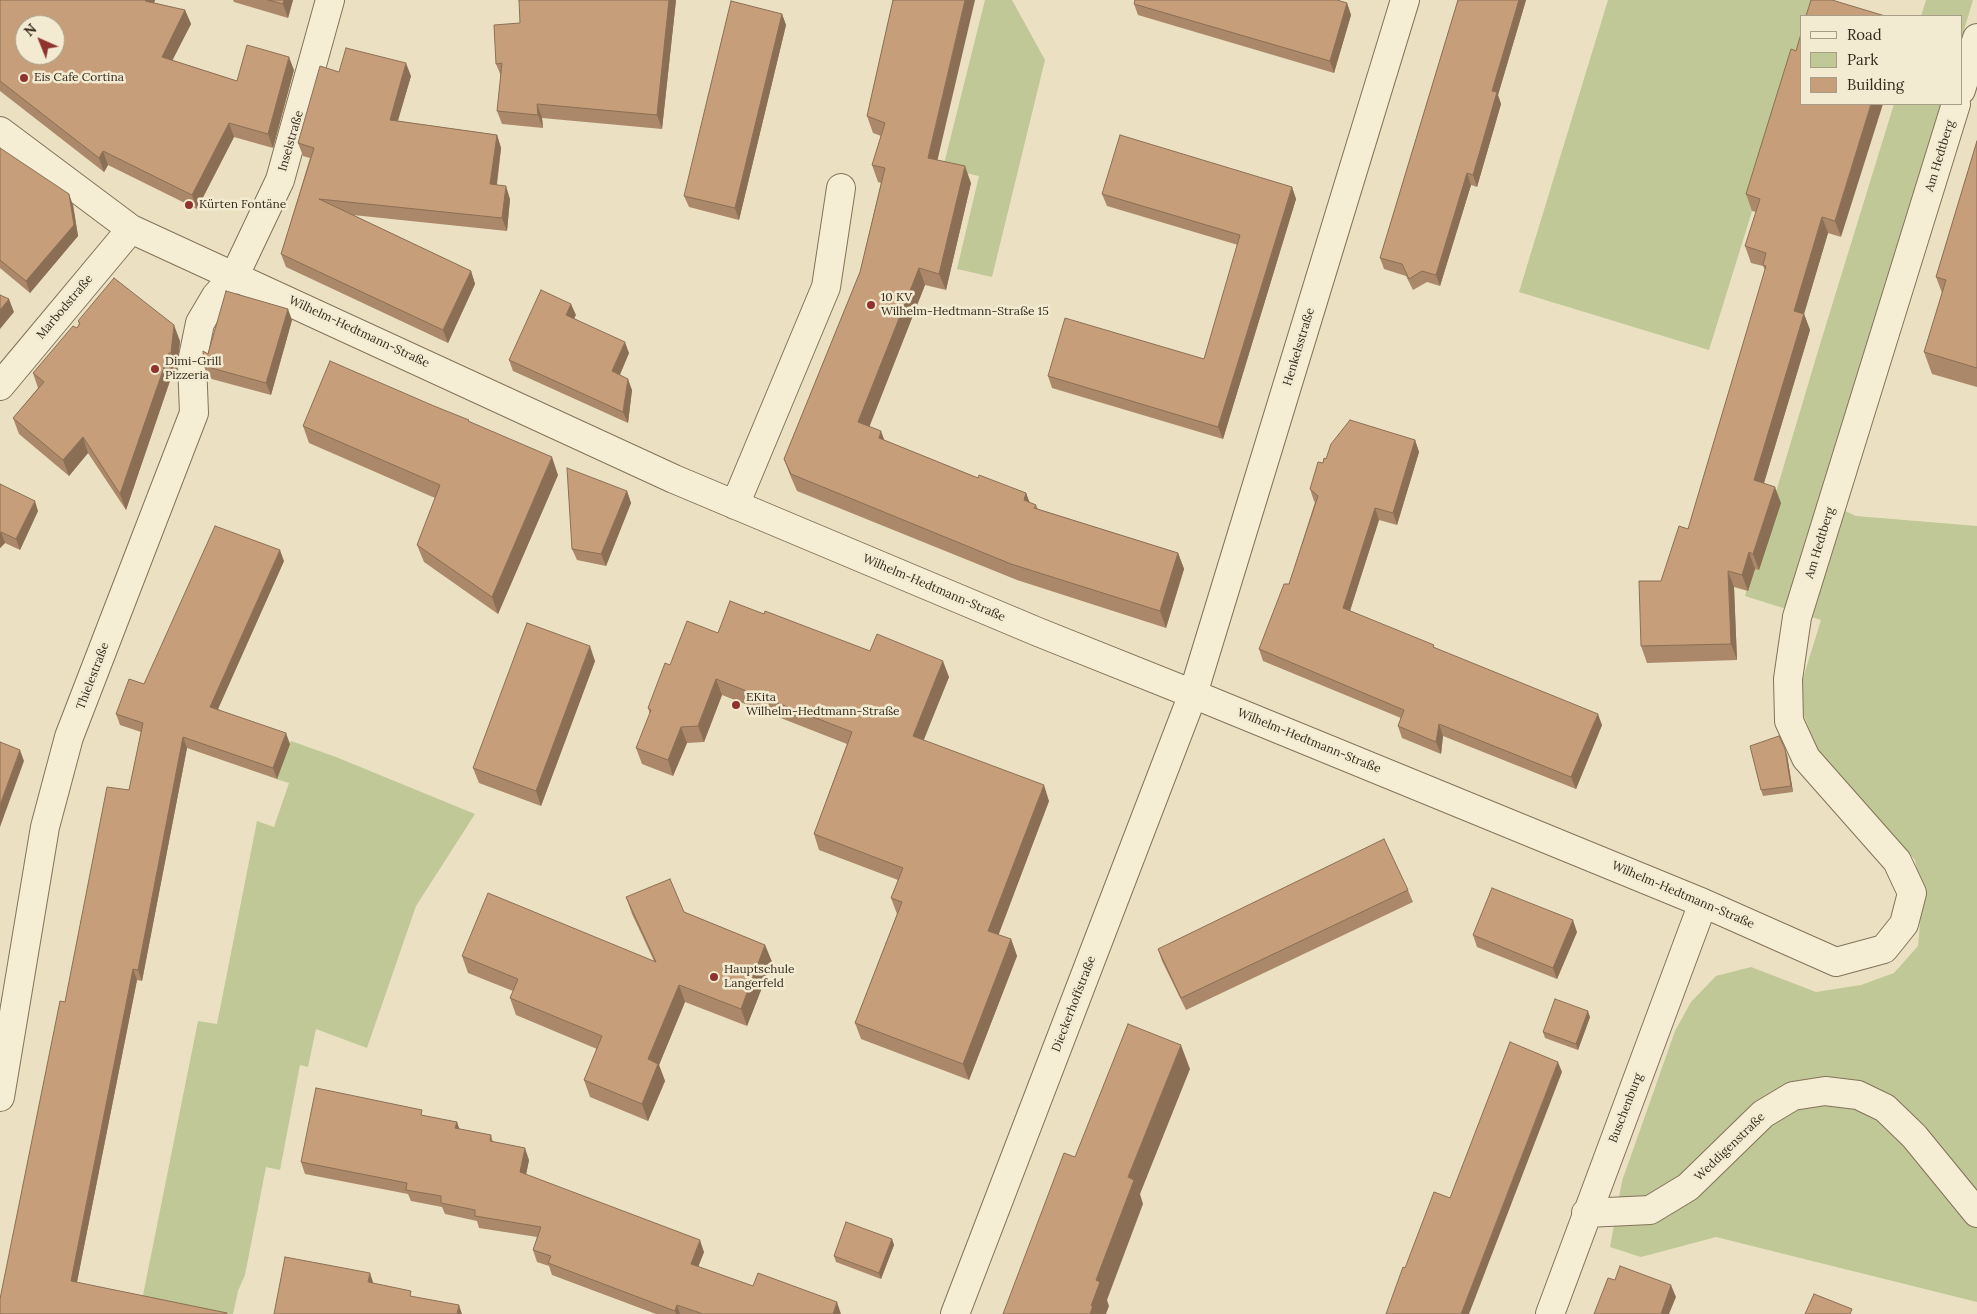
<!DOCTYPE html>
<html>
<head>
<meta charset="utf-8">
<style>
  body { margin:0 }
  #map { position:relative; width:1977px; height:1314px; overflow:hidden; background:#ebe1c2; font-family:Lora,serif }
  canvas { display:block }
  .legend { position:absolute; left:1800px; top:15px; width:162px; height:90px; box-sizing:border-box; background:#f3ebd1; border:1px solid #a79e89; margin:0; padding:6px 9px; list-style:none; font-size:15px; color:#342a1d }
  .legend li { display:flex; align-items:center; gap:10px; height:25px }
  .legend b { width:25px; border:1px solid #a79e89 }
  .north { position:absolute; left:15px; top:15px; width:50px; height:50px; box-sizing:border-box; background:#f3ebd1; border:1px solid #a79e89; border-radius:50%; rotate:316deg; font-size:14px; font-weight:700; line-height:20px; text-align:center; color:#342a1d }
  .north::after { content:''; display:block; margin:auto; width:18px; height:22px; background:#8e332e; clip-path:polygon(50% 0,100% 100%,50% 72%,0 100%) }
</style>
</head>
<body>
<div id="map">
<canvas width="1977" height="1314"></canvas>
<ul class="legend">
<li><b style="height:6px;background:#f6eed4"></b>Road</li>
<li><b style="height:14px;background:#bfc896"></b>Park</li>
<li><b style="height:14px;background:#c69e7a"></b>Building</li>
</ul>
<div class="north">N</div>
</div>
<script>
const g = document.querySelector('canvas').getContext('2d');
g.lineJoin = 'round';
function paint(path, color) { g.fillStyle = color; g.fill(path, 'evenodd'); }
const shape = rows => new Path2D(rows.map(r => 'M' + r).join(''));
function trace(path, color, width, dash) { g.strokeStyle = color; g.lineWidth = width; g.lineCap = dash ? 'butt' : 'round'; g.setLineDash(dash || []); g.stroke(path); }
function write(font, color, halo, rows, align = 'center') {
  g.font = font + ' Lora,serif'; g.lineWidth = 5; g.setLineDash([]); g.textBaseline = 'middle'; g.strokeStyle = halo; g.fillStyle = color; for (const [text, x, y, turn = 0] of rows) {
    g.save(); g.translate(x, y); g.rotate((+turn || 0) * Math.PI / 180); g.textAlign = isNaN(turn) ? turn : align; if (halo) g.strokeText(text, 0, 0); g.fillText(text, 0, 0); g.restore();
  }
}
paint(shape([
  [985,0,1012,0,1045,60,992,277,957,269,979,176,943,168],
  [1608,0,1820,0,1817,16,1801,16,1801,67,1797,66,1709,350,1519,292],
  [1926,0,1973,0,1961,40,1961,16,1921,16],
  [1894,104,1942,104,1823,501,1856,516,1977,526,1977,1302,1716,1237,1641,1257,1610,1247,1622,1181,1675,1031,1691,1002,1716,976,1751,967,1816,992,1861,985,1894,973,1918,946,1922,901,1915,860,1819,753,1804,716,1800,688,1821,620,1745,596,1821,341],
  [291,741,336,757,475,814,416,906,367,1048,316,1029,308,1067,300,1065,280,1170,266,1167,245,1275,238,1291,233,1314,184,1314,141,1305,198,1021,217,1024,257,821,274,827,289,783,276,779]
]), '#bfc896');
const minor = shape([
  [1961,90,1977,38],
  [0,131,131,229,674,479,1038,632,1193,694,1703,903,1836,962,1884,949,1904,924,1912,893,1897,861,1806,758,1789,721,1788,679,1797,617,1956,104],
  [0,386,131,229],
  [735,505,826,287,841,188],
  [0,1097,45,827,69,737,194,413,192,362,200,323,216,296,235,275,280,180,330,0],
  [1586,1213,1650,1210,1688,1187,1763,1114,1793,1096,1825,1091,1858,1095,1885,1108,1914,1136,1977,1213],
  [955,1314,1193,694,1405,0],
  [1550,1314,1703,903]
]);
trace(minor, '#83725a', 30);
trace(minor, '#f6eed4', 28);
paint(shape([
  [0,0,155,0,154,3,185,10,191,24,172,60,237,81,294,70,273,148,234,137,197,209,108,165,104,172,0,91],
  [233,0,293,0,288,18,234,2],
  [676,0,662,129,542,118,543,128,502,124,497,111,501,76,496,64,520,23],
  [893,0,937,160,971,183,946,290,925,285,869,426,884,440,978,478,1026,493,1030,503,1036,505,1038,509,1178,553,1184,569,1166,628,1017,580,797,491,790,475,784,459,860,272,881,183,878,182,872,165,881,136,873,133,867,116],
  [1458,0,1526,0,1498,95,1501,104,1477,187,1471,185,1440,286,1427,282,1413,290,1406,276,1384,269,1380,258],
  [1347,3,1351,15,1334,73,1138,15,1134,4],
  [782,14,786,25,739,220,689,207,684,196],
  [1796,51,1841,237,1828,233,1804,314,1810,330,1764,483,1781,503,1759,570,1755,569,1748,591,1734,587,1737,660,1647,663,1641,646,1661,581,1688,529,1765,270,1763,266,1751,263,1745,246,1756,212,1752,211,1746,194],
  [339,72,411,76,398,121,497,135,501,148,497,185,510,199,507,231,353,215,471,271,475,284,448,343,286,267,281,254,310,158,303,156,298,143],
  [1977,141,1977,387,1932,374,1924,352,1942,293,1936,277],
  [0,148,73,205,78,236,30,293,0,268],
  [1292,187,1296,199,1223,439,1052,388,1048,376,1204,359,1238,245,1107,206,1102,194],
  [576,315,574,318,629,353,620,375,632,390,628,423,513,371,509,360],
  [292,320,271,395,208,378,204,366,208,354],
  [78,321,180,341,177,370,174,369,126,510,88,453,69,476,19,434,13,418,38,388,33,373,77,328,79,324],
  [470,422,558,475,498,614,424,562,417,545,435,498,309,443,303,426],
  [1415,440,1419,452,1397,525,1379,520,1350,611,1435,648,1602,725,1576,789,1443,736,1441,754,1402,738,1398,726,1401,718,1263,661,1259,649,1289,584,1315,502,1314,501,1310,489,1323,463,1326,459],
  [0,484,38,511,20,550,5,543,0,548],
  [627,491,631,503,606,566,577,560,572,549],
  [284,561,218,709,290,744,277,779,187,748,142,981,137,980,77,1282,0,1314,65,1002,129,790,141,732,120,725,116,714,144,684],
  [764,614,870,651,949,677,923,740,1049,801,998,935,1011,939,1017,956,969,1080,861,1039,855,1023,897,914,891,898,898,880,819,850,814,834,847,744,722,695,704,742,687,743,673,776,642,764,636,748,650,714,648,708,670,665,718,633],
  [595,661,541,806,479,783,473,768],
  [1787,755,1793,792,1763,796,1761,790],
  [1408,890,1413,902,1186,1010,1162,961,1158,949],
  [626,897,684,912,765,945,772,962,747,1026,685,1002,659,1065,665,1081,648,1121,590,1097,584,1080,597,1049,516,1015,510,998,513,991,468,973,462,956,654,961,632,914],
  [1577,932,1557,979,1477,947,1473,935],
  [1590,1017,1578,1050,1545,1038,1543,1032],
  [424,1116,457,1122,459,1129,491,1135,493,1142,529,1160,526,1175,704,1252,698,1267,753,1286,841,1314,656,1314,552,1275,549,1266,537,1262,533,1250,537,1237,479,1228,477,1221,445,1214,442,1207,411,1201,408,1194,305,1174,301,1162],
  [892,1239,894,1245,881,1279,836,1262,834,1256]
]), '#aa8869');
paint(shape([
  [146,0,155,0,150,15],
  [284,0,293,0,288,18,283,4],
  [669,0,676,0,662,129,657,115],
  [965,0,975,0,934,175,928,158],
  [1519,0,1526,0,1498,95,1501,104,1477,187,1473,175,1492,91],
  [1347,3,1351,15,1334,73,1330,61],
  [185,10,191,24,167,71,162,57],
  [782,14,786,25,739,220,735,208],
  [289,57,294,70,273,148,268,134],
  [406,63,411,76,394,133,390,120],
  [537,104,542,118,543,128,538,115],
  [1871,104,1883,104,1841,237,1835,221],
  [229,123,234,137,197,209,192,195],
  [497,135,501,148,495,197,490,184],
  [103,151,108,165,104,172,99,158],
  [965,166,971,183,946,290,939,274],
  [1467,173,1471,185,1440,286,1436,275],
  [506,186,510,199,507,231,502,218],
  [1292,187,1296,199,1223,439,1218,427],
  [69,194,73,205,78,236,30,293,26,281],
  [1822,217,1828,233,1804,314,1810,330,1760,496,1754,480,1794,311],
  [919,268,925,285,865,438,858,422],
  [471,271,475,284,448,343,443,330],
  [9,299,14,312,0,329,0,310],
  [571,304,576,315,570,326,566,315],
  [288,309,292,320,271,395,266,383],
  [174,325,180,341,177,370,171,353],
  [625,342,629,353,616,383,612,371],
  [169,353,174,369,126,510,120,494],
  [628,379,632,390,628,423,623,412],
  [881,431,887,447,879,438],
  [83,437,88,453,69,476,63,460],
  [1415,440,1419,452,1397,525,1393,513],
  [552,457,558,475,498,614,492,597],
  [1775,487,1781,503,1759,570,1753,554],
  [627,491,631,503,606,566,601,554],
  [1026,493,1032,510,1024,500],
  [35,501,38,511,20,550,16,539],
  [1375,508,1379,520,1347,620,1343,608],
  [1,532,5,543,0,548,0,534],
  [280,550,284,561,214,718,210,707],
  [1749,552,1755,569,1748,591,1742,575],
  [1178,553,1184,569,1166,628,1160,611],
  [1728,571,1734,587,1737,660,1731,644],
  [590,646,595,661,541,806,536,791],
  [943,661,949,677,919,752,913,736],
  [716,679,722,695,704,742,698,726],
  [1598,714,1602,725,1576,789,1571,777],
  [1439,724,1443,736,1441,754,1436,742],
  [681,727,687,743,673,776,668,760],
  [286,733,290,744,277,779,273,768],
  [183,737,187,748,142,981,138,970],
  [1785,749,1787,755,1793,792,1791,786],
  [20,750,24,761,0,827,0,805],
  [1044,785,1049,801,994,947,988,931],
  [1573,920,1577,932,1557,979,1553,968],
  [1011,939,1017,956,969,1080,963,1064],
  [765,945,772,962,747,1026,741,1009],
  [133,969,137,980,75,1292,71,1281],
  [679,985,685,1002,659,1065,665,1081,648,1121,642,1104,648,1059],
  [1588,1011,1590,1017,1578,1050,1576,1044],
  [1181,1045,1190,1069,1140,1194,1143,1204,1107,1300,1109,1306,1106,1314,1090,1314,1091,1306,1096,1280,1128,1177],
  [1558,1062,1562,1072,1469,1314,1461,1314],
  [457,1122,461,1134,455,1128],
  [525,1148,529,1160,524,1184,520,1172],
  [892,1239,894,1245,881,1279,879,1273],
  [700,1240,704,1252,695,1275,691,1264],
  [370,1273,374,1285,368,1282],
  [1671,1285,1676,1297,1669,1314,1661,1314],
  [837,1302,841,1314,833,1314],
  [459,1305,462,1314,457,1314],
  [677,1305,680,1314,676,1314,675,1311]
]), '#8b6f55');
const building = shape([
  [0,0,146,0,145,1,185,10,162,57,237,81,247,45,289,57,268,134,229,123,192,195,103,151,99,158,0,81,0,0],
  [25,25,55,25,55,55,25,55,25,25],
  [268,0,284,0,283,4,268,0],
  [519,0,669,0,657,115,537,104,538,115,497,111,502,63,496,64,494,25,520,23,519,0],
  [893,0,965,0,928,158,965,166,939,274,919,268,858,422,881,431,879,438,978,478,979,475,1026,493,1024,500,1036,505,1034,508,1178,553,1160,611,1011,564,791,474,784,459,860,272,885,168,872,165,885,123,867,116,893,0],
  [1135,0,1337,0,1347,3,1330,61,1134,4,1135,0],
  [1458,0,1519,0,1492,91,1497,92,1473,175,1467,173,1436,275,1422,271,1409,279,1402,264,1380,258,1458,0],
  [1811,0,1832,0,1885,16,1806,16,1811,0],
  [731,1,782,14,735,208,684,196,731,1],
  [1801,34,1801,104,1871,104,1835,221,1822,217,1794,311,1804,314,1754,480,1775,487,1753,554,1749,552,1742,575,1728,571,1731,644,1641,646,1639,581,1661,581,1679,526,1688,529,1766,266,1763,265,1766,253,1745,246,1760,199,1746,194,1791,49,1796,51,1801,34],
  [346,48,406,63,390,120,497,135,490,184,506,186,502,218,319,199,471,271,443,330,281,254,314,148,298,143,320,66,339,72,346,48],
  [1120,135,1292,187,1218,427,1048,376,1065,318,1204,359,1240,235,1102,194,1120,135],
  [1977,141,1977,368,1924,352,1946,280,1936,277,1977,141],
  [0,148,69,194,74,225,26,281,0,260,0,148],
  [114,278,174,325,171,353,169,353,120,494,83,437,63,460,13,418,44,382,33,373,73,326,77,328,80,323,78,321,114,278],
  [541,290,571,304,566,315,625,342,612,371,628,379,623,412,509,360,541,290],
  [226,291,288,309,266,383,204,366,203,351,208,354,226,291],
  [0,295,9,299,0,310,0,295],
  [330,361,434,406,469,420,468,421,552,457,492,597,417,545,440,485,303,426,330,361],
  [1350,420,1415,440,1393,513,1375,508,1343,608,1434,645,1433,647,1598,714,1571,777,1439,724,1436,742,1398,726,1404,710,1259,649,1284,584,1289,584,1318,496,1310,489,1318,462,1323,463,1324,458,1326,459,1331,444,1350,420],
  [567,468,627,491,601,554,572,549,567,468],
  [0,484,35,501,16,539,1,532,0,534,0,484],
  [215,526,280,550,210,707,286,733,273,768,183,737,138,970,133,969,71,1281,227,1313,227,1314,0,1314,0,1299,60,1001,65,1002,107,787,129,790,143,723,116,714,129,679,144,684,215,526],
  [730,601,764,614,765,611,870,651,877,634,943,661,913,736,1044,785,988,931,1011,939,963,1064,855,1023,902,902,891,898,903,868,814,834,852,732,716,679,698,726,681,727,668,760,636,748,651,710,648,708,665,663,670,665,687,621,718,633,730,601],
  [527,623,590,646,536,791,473,768,527,623],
  [1779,736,1785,749,1791,786,1761,790,1750,746,1779,736],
  [0,742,20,750,0,805,0,742],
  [1384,839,1408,890,1181,998,1158,949,1384,839],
  [670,879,684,912,765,945,741,1009,679,985,648,1059,658,1064,642,1104,584,1080,602,1036,510,998,518,979,462,956,488,893,656,962,626,897,670,879],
  [1492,888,1573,920,1553,968,1473,935,1492,888],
  [1555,999,1588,1011,1576,1044,1543,1032,1555,999],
  [1128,1024,1181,1045,1128,1177,1134,1180,1096,1280,1100,1282,1091,1306,1093,1306,1090,1314,1003,1314,1064,1153,1075,1157,1128,1024],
  [1510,1042,1558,1062,1461,1314,1386,1314,1403,1267,1405,1268,1434,1192,1450,1198,1510,1042],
  [316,1088,422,1110,421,1115,457,1122,455,1128,491,1135,490,1141,525,1148,520,1172,700,1240,691,1264,753,1286,758,1273,837,1302,833,1314,703,1314,677,1305,675,1311,548,1263,551,1256,533,1250,541,1227,475,1216,475,1210,441,1203,441,1196,406,1190,407,1183,301,1162,316,1088],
  [846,1222,892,1239,879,1273,834,1256,846,1222],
  [285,1257,370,1273,368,1282,411,1291,410,1296,459,1305,457,1314,274,1314,285,1257],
  [1620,1266,1671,1285,1661,1314,1594,1314,1608,1278,1615,1280,1620,1266],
  [1814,1294,1852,1309,1850,1314,1805,1314,1814,1294]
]);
paint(building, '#c69e7a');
trace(building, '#8b6f55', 1);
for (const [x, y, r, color] of [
  [24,78,5,"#8e332e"],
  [189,205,5,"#8e332e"],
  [871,305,5,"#8e332e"],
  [155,369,5,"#8e332e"],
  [736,705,5,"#8e332e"],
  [714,977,5,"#8e332e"]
]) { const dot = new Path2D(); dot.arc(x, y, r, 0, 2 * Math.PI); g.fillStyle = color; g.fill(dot); trace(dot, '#f3ebd1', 2); }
write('12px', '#342a1d', '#f3ebd1', [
  ["Eis Cafe Cortina",34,78],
  ["Kürten Fontäne",199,205],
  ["10 KV",881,298],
  ["Wilhelm-Hedtmann-Straße 15",881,312],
  ["Dimi-Grill",165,362],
  ["Pizzeria",165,376],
  ["EKita",746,698],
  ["Wilhelm-Hedtmann-Straße",746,712],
  ["Hauptschule",724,970],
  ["Langerfeld",724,984]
], 'left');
write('12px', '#342a1d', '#f3ebd1', [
  ["Inselstraße",291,141,-74],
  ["Am Hedtberg",1940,156,-73],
  ["Marbodstraße",65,307,-50],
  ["Wilhelm-Hedtmann-Straße",359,332,25],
  ["Henkelsstraße",1299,347,-73],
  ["Am Hedtberg",1820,543,-73],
  ["Wilhelm-Hedtmann-Straße",934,588,23],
  ["Thielestraße",93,676,-69],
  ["Wilhelm-Hedtmann-Straße",1309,741,22],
  ["Wilhelm-Hedtmann-Straße",1683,895,23],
  ["Dieckerhoffstraße",1074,1004,-69],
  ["Buschenburg",1626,1108,-69],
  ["Weddigenstraße",1730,1147,-44]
]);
</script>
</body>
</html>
